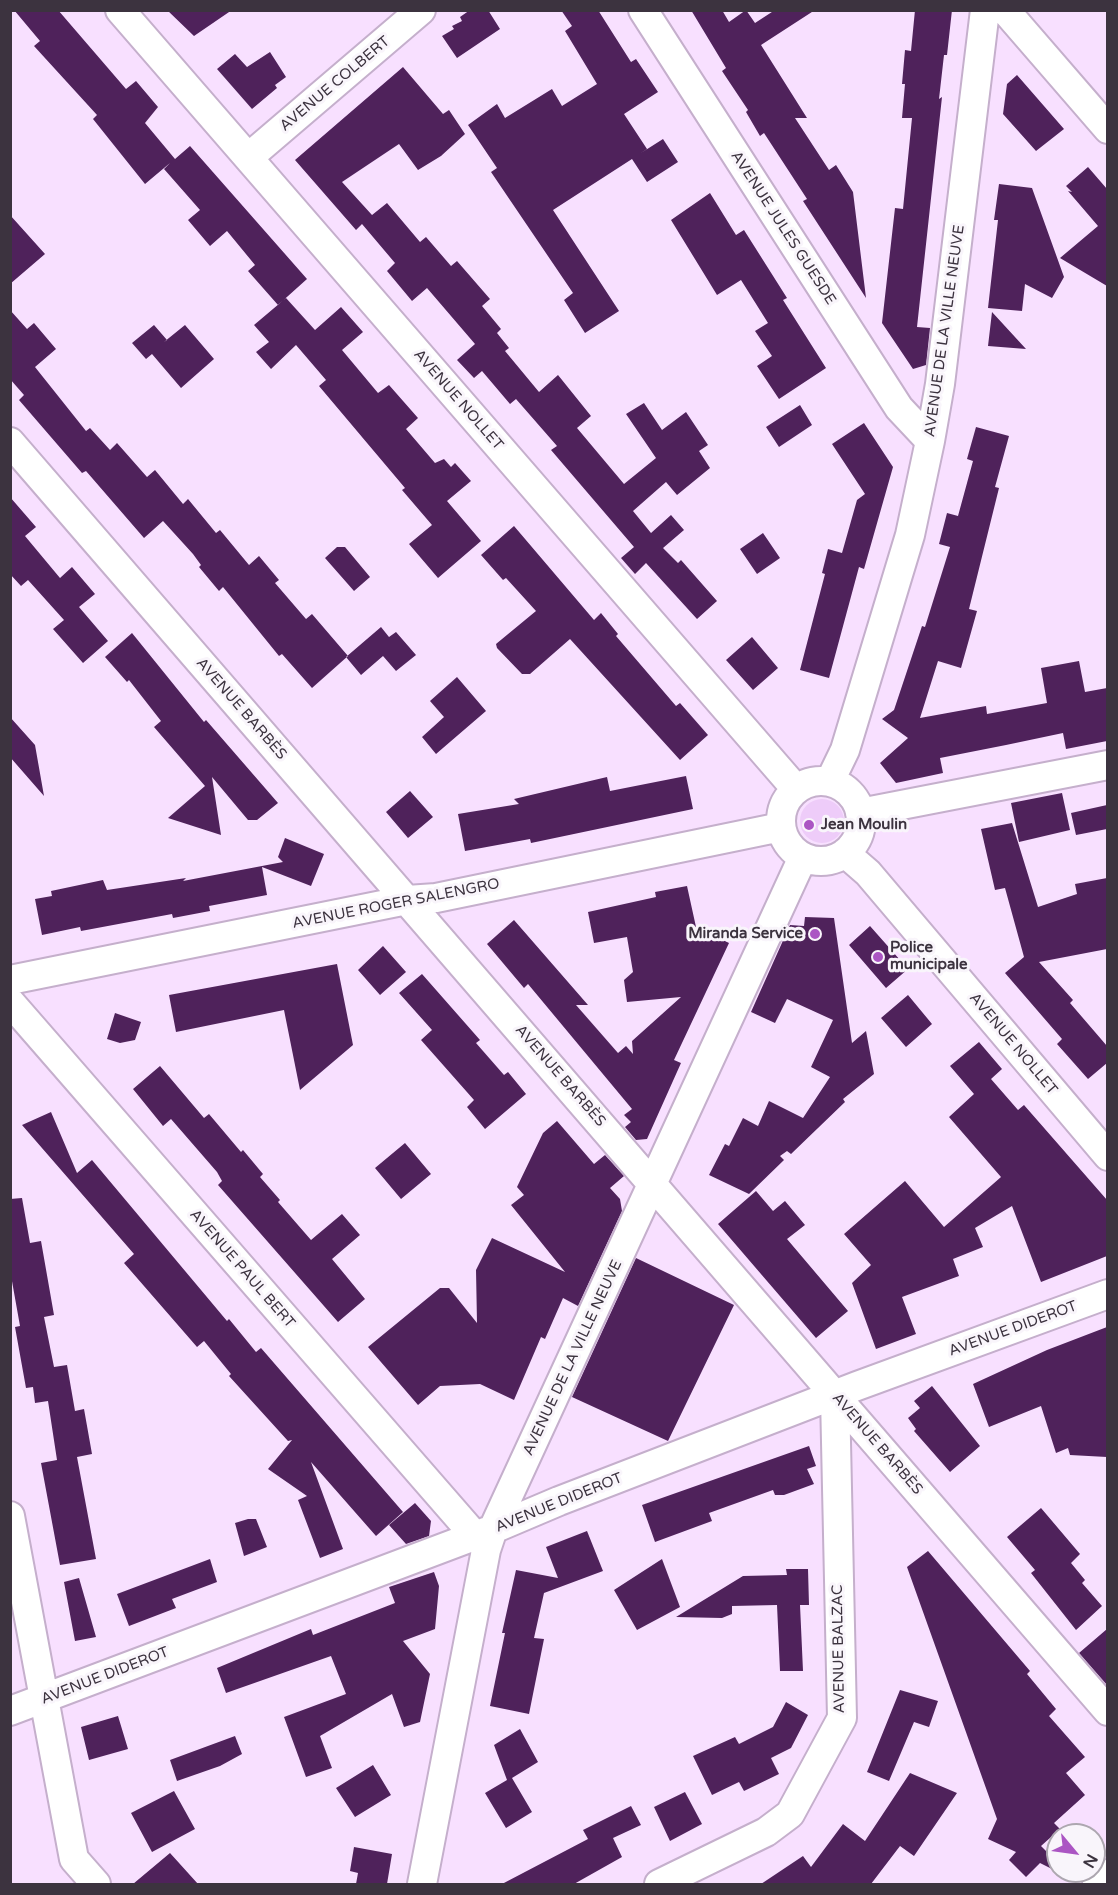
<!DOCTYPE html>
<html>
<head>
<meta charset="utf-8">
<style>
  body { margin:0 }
  #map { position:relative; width:1118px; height:1895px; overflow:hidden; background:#f8e0ff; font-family:"Varela Round",sans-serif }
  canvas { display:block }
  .frame { position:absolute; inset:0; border:12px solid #3c333f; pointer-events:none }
  .north { position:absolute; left:1046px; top:1823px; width:60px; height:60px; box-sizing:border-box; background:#f9f5fb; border:2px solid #ada7b0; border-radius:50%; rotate:119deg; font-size:16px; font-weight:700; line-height:24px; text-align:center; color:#3c333f }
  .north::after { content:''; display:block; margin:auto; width:21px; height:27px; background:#ab55c3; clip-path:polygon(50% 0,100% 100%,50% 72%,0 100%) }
</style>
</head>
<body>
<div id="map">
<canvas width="1118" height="1895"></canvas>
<div class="frame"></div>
<div class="north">N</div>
</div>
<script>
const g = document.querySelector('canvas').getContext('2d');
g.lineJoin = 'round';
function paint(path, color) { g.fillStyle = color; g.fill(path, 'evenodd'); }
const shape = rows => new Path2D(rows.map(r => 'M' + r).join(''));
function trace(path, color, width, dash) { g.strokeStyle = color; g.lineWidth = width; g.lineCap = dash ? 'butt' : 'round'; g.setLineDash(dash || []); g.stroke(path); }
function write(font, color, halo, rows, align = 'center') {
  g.font = font + ' "Varela Round",sans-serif'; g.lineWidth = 6; g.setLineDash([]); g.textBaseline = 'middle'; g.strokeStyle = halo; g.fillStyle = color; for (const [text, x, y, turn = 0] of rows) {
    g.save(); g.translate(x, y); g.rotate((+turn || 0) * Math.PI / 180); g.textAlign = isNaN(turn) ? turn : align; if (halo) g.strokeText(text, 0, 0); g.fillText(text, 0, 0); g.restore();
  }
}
paint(shape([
  '800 821a22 22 0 1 1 44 0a22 22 0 1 1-44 0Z'
]), '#eeccf9');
paint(shape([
  [14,10,58,10,126,89,136,81,158,107,145,123,175,159,190,146,307,279,278,305,248,271,255,265,227,231,210,246,188,220,200,210,164,169,170,163,145,184,93,119,97,115,34,46,40,41],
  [167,10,232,10,194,36],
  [470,10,488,10,500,29,457,58,442,36,454,29,452,26,462,21,460,17],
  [561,10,598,10,631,62,636,59,658,92,624,114,647,149,641,153,663,139,678,162,647,182,632,159,553,210,619,311,585,333,564,300,573,293,491,172,497,168,468,125,497,104,505,118,552,89,562,106,597,84,565,31,572,26],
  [691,10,722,10,729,22,746,10,755,23,775,10,815,10,761,45,807,118,795,118,829,170,836,165,853,192,866,298,803,201,807,199,764,133,760,136,746,112,748,110,722,71,726,68],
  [915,10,952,10,947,55,944,55,939,99,942,97,917,327,930,328,926,365,913,369,882,323,895,208,903,209,912,118,902,118,905,84,902,84,905,50,911,51],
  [270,52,286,77,275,85,277,88,252,109,217,69,235,54,247,67],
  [403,67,443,114,449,110,465,134,441,156,418,170,399,144,342,182,372,215,387,203,420,242,426,237,451,266,457,261,490,299,482,306,501,329,497,333,509,348,505,351,539,392,558,375,591,416,577,428,624,484,656,458,626,414,644,403,662,430,686,412,708,445,699,451,710,468,677,495,666,482,633,511,651,533,671,515,684,530,663,548,678,563,681,560,717,601,697,619,646,563,635,574,621,558,634,547,551,450,557,446,516,399,510,404,482,371,474,378,457,360,475,344,427,288,412,301,387,271,395,263,362,224,356,230,295,160],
  [1017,75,1064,129,1036,151,1003,114,1007,84],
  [1088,167,1107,189,1107,286,1060,258,1098,226,1068,191,1072,192,1066,186],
  [999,184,1032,188,1064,277,1052,298,1025,284,1022,311,988,308,998,220,994,220],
  [710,193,736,235,744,230,787,298,783,300,826,368,779,399,757,366,772,356,755,331,768,323,741,280,717,295,671,220],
  [10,215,45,254,10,284],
  [286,298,315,330,341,307,363,332,342,350,378,393,389,385,418,418,406,429,435,463,444,459,451,467,455,463,471,481,447,501,481,541,438,578,409,544,432,525,402,490,405,488,319,386,326,380,296,345,271,369,256,352,269,342,254,325],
  [10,310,27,329,34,323,56,349,35,367,86,431,90,428,110,450,117,443,147,477,155,470,183,504,188,499,216,533,220,530,249,565,259,556,279,580,275,583,306,619,312,614,348,656,312,688,282,654,279,656,223,587,219,591,199,567,201,565,193,554,163,521,144,538,86,471,82,473,19,400,24,395,10,379],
  [992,312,1026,349,988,346],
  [154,325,167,340,164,342,185,325,214,359,181,388,152,354,146,359,132,343],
  [800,405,812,425,779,447,766,427],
  [864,423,893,467,864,569,859,567,829,678,800,670,825,574,822,573,828,549,842,553,857,500,865,494,832,444],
  [976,427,1009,436,995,487,999,488,969,609,977,611,961,668,938,661,920,718,986,706,987,714,1047,703,1041,668,1079,661,1085,692,1107,688,1107,741,1066,749,1063,733,1006,745,940,758,943,773,896,783,880,763,908,738,882,719,894,710,922,626,925,627,950,547,939,544,947,513,958,516,973,461,967,459],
  [10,497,36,527,25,536,60,578,72,567,95,594,79,607,108,641,83,663,53,629,64,620,28,580,21,586,10,574],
  [514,526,594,620,601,613,618,634,616,636,676,706,680,703,708,735,680,760,570,639,530,674,522,674,497,648,496,644,536,611,506,578,503,580,481,555],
  [763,533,780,558,757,574,740,549],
  [337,547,345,547,370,577,354,591,325,558],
  [381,627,389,637,396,632,416,655,396,671,383,656,361,675,346,657],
  [132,633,204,722,206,720,278,803,257,820,248,820,212,777,221,835,168,818,205,786,154,727,161,721,129,680,127,682,105,657],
  [752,637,778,668,753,690,726,660],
  [457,677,486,711,436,754,422,737,444,717,430,701],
  [10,717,35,745,44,796,10,757],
  [686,776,693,809,531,843,530,839,465,851,458,814,519,804,514,799,607,777,610,791],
  [410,791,433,817,408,838,386,812],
  [1062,793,1070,830,1019,842,1011,803],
  [1107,805,1107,829,1076,835,1071,813],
  [1012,823,1038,907,1077,894,1075,884,1107,878,1107,949,1039,962,1073,1000,1070,1003,1107,1046,1107,1063,1088,1079,1057,1044,1062,1039,1005,973,1024,957,1005,888,995,890,981,829],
  [285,838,324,854,311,886,262,867,267,895,209,906,210,911,173,918,172,914,81,931,80,927,42,935,35,899,52,896,51,891,103,880,107,890,186,878,183,881,283,862,278,857],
  [687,886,696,927,729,943,674,1060,681,1063,647,1139,636,1140,625,1127,631,1122,624,1115,632,1109,528,984,524,988,487,944,514,920,588,1005,576,1005,618,1053,626,1046,633,1054,632,1041,681,997,627,1002,624,980,633,972,627,937,594,943,588,912,656,897,655,892],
  [805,917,834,918,852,1043,866,1031,874,1074,843,1099,845,1102,791,1154,787,1151,780,1156,784,1160,749,1194,709,1175,725,1144,729,1146,743,1118,758,1126,769,1101,803,1118,830,1077,811,1067,833,1020,787,999,775,1023,751,1012,790,925,804,926],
  [870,926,908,969,886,988,849,945],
  [383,946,406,972,380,995,358,970],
  [337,964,353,1045,300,1090,284,1010,176,1032,169,995],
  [422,974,480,1040,476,1043,504,1075,508,1072,526,1094,485,1129,467,1107,474,1100,421,1040,432,1030,399,993],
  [908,995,932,1024,906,1047,881,1018],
  [115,1013,141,1022,135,1040,120,1043,107,1039],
  [979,1042,1002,1069,991,1079,1018,1110,1024,1105,1107,1200,1107,1256,1041,1282,1012,1206,975,1228,983,1247,953,1259,959,1276,902,1297,916,1334,876,1349,852,1283,871,1265,844,1234,905,1181,944,1227,1001,1177,949,1117,974,1094,950,1066],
  [160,1066,204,1118,209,1114,241,1152,243,1150,263,1174,260,1177,280,1200,278,1202,311,1240,342,1214,360,1235,332,1259,365,1299,338,1322,218,1185,222,1181,217,1172,171,1119,163,1126,133,1089],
  [51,1112,77,1173,92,1160,227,1321,229,1319,256,1352,261,1348,403,1512,376,1536,311,1462,343,1549,320,1558,298,1500,307,1496,268,1469,292,1440,288,1441,229,1376,231,1374,204,1341,197,1347,124,1263,134,1254,22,1125],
  [557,1121,594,1164,605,1155,624,1176,610,1188,620,1199,622,1211,578,1306,563,1298,545,1339,541,1337,514,1400,480,1384,440,1386,418,1405,368,1347,440,1288,449,1288,477,1323,476,1270,492,1238,565,1272,511,1205,524,1195,517,1187,543,1133],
  [405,1143,431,1174,401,1199,375,1168],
  [756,1191,773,1211,785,1201,805,1225,787,1239,848,1311,816,1338,718,1224],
  [22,1198,30,1243,41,1241,54,1315,44,1317,54,1367,67,1365,75,1411,84,1409,92,1454,77,1457,96,1559,60,1565,41,1463,57,1460,48,1401,35,1403,33,1387,26,1388,15,1327,20,1326,10,1270,10,1199],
  [636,1258,734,1305,668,1441,572,1397],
  [1107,1327,1107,1457,1070,1455,1068,1448,1056,1453,1041,1406,989,1427,973,1384,1047,1350],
  [932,1386,980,1446,950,1472,914,1431,916,1429,908,1418,920,1408,914,1401],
  [809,1446,816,1466,807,1469,814,1484,784,1495,775,1495,773,1490,709,1513,712,1521,655,1542,642,1505],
  [415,1503,431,1521,429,1536,406,1544,389,1525],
  [1041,1508,1080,1554,1071,1563,1085,1580,1082,1583,1102,1606,1076,1630,1031,1573,1035,1570,1007,1537],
  [248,1519,256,1519,267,1547,244,1556,235,1523],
  [587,1531,603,1571,544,1593,534,1638,544,1639,529,1714,490,1706,505,1633,502,1633,516,1570,558,1578,546,1547],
  [928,1551,1030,1671,1027,1674,1056,1709,1049,1716,1085,1757,1066,1773,1085,1795,1054,1823,1060,1829,1041,1846,1058,1863,1058,1871,1066,1871,1068,1877,1040,1863,1026,1877,1009,1860,1016,1852,988,1839,997,1819,907,1567],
  [210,1559,217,1582,172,1599,176,1608,129,1626,117,1594],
  [662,1559,680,1607,637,1630,614,1590],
  [786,1569,808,1569,809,1605,800,1605,803,1671,780,1671,777,1605,732,1606,732,1614,722,1618,676,1617,743,1576,787,1575],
  [434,1572,439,1586,435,1629,403,1641,430,1674,420,1722,404,1727,392,1694,320,1736,332,1768,306,1777,284,1717,346,1694,331,1656,226,1693,217,1668,311,1629,313,1635,395,1603,389,1587],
  [79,1578,96,1637,75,1641,64,1582],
  [1107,1629,1107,1685,1079,1653],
  [900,1690,938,1701,929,1727,914,1722,889,1781,867,1772],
  [786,1702,808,1715,791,1748,771,1758,779,1774,744,1791,739,1782,712,1795,693,1756,735,1737,739,1744,773,1727],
  [118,1716,128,1749,89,1760,81,1727],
  [520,1729,538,1762,512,1778,532,1812,506,1828,485,1793,507,1780,494,1745],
  [235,1736,242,1754,220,1766,177,1781,170,1760],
  [373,1765,391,1795,355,1817,336,1788],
  [910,1773,957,1793,914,1856,900,1846,871,1884,761,1884,803,1856,811,1867,843,1824,865,1841],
  [174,1791,195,1829,152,1852,131,1813],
  [685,1792,702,1824,670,1841,654,1807],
  [631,1806,641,1825,613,1838,622,1857,574,1884,502,1884,588,1839,583,1830],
  [354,1847,392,1854,387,1884,356,1884,358,1873,350,1871],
  [170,1853,198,1884,133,1884]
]), '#4f225b');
const minor = shape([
  [120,10,796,789],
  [643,10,899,408,930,441],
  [1005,10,1108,129],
  [249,157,421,10],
  [10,442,1108,1711],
  '781 821a40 40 0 1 1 80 0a40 40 0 1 1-80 0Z',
  [830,781,845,750,910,535,930,441,940,384,985,10],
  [860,813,1108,765],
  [845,853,868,873,1108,1156],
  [10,980,407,900,436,898,781,827],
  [10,1002,475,1536],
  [10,1516,74,1859,96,1884],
  [10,1711,493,1529,559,1501,857,1386,1108,1294],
  [422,1884,486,1550,493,1529,803,857],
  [659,1884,766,1832,790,1814,842,1718,835,1396],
  [1097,1884,1108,1874]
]);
trace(minor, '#c5afcc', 32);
trace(minor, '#fff', 28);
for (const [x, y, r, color] of [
  [809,825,6,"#ab55c3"],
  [815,934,6,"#ab55c3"],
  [878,957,6,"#ab55c3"]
]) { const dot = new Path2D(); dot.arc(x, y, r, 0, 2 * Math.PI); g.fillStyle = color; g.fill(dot); trace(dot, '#f9f5fb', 2); }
write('15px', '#3c333f', '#f9f5fb', [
  ["AVENUE COLBERT",335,84,-40],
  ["AVENUE JULES GUESDE",783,228,57],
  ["AVENUE DE LA VILLE NEUVE",945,331,-82],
  ["AVENUE NOLLET",458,400,49],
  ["AVENUE BARBÈS",241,709,49],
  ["AVENUE ROGER SALENGRO",396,904,-11],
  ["AVENUE NOLLET",1013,1044,50],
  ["AVENUE BARBÈS",560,1076,49],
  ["AVENUE PAUL BERT",242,1269,49],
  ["AVENUE DIDEROT",1013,1329,-20],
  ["AVENUE DE LA VILLE NEUVE",573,1358,-65],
  ["AVENUE BARBÈS",877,1444,49],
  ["AVENUE DIDEROT",559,1503,-22],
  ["AVENUE BALZAC",839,1649,-91],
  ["AVENUE DIDEROT",105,1676,-21]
]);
write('bold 15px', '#3c333f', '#f9f5fb', [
  ["Jean Moulin",821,825],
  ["Miranda Service",803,934,"right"],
  ["Police",890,948],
  ["municipale",890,965]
], 'left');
</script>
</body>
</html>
